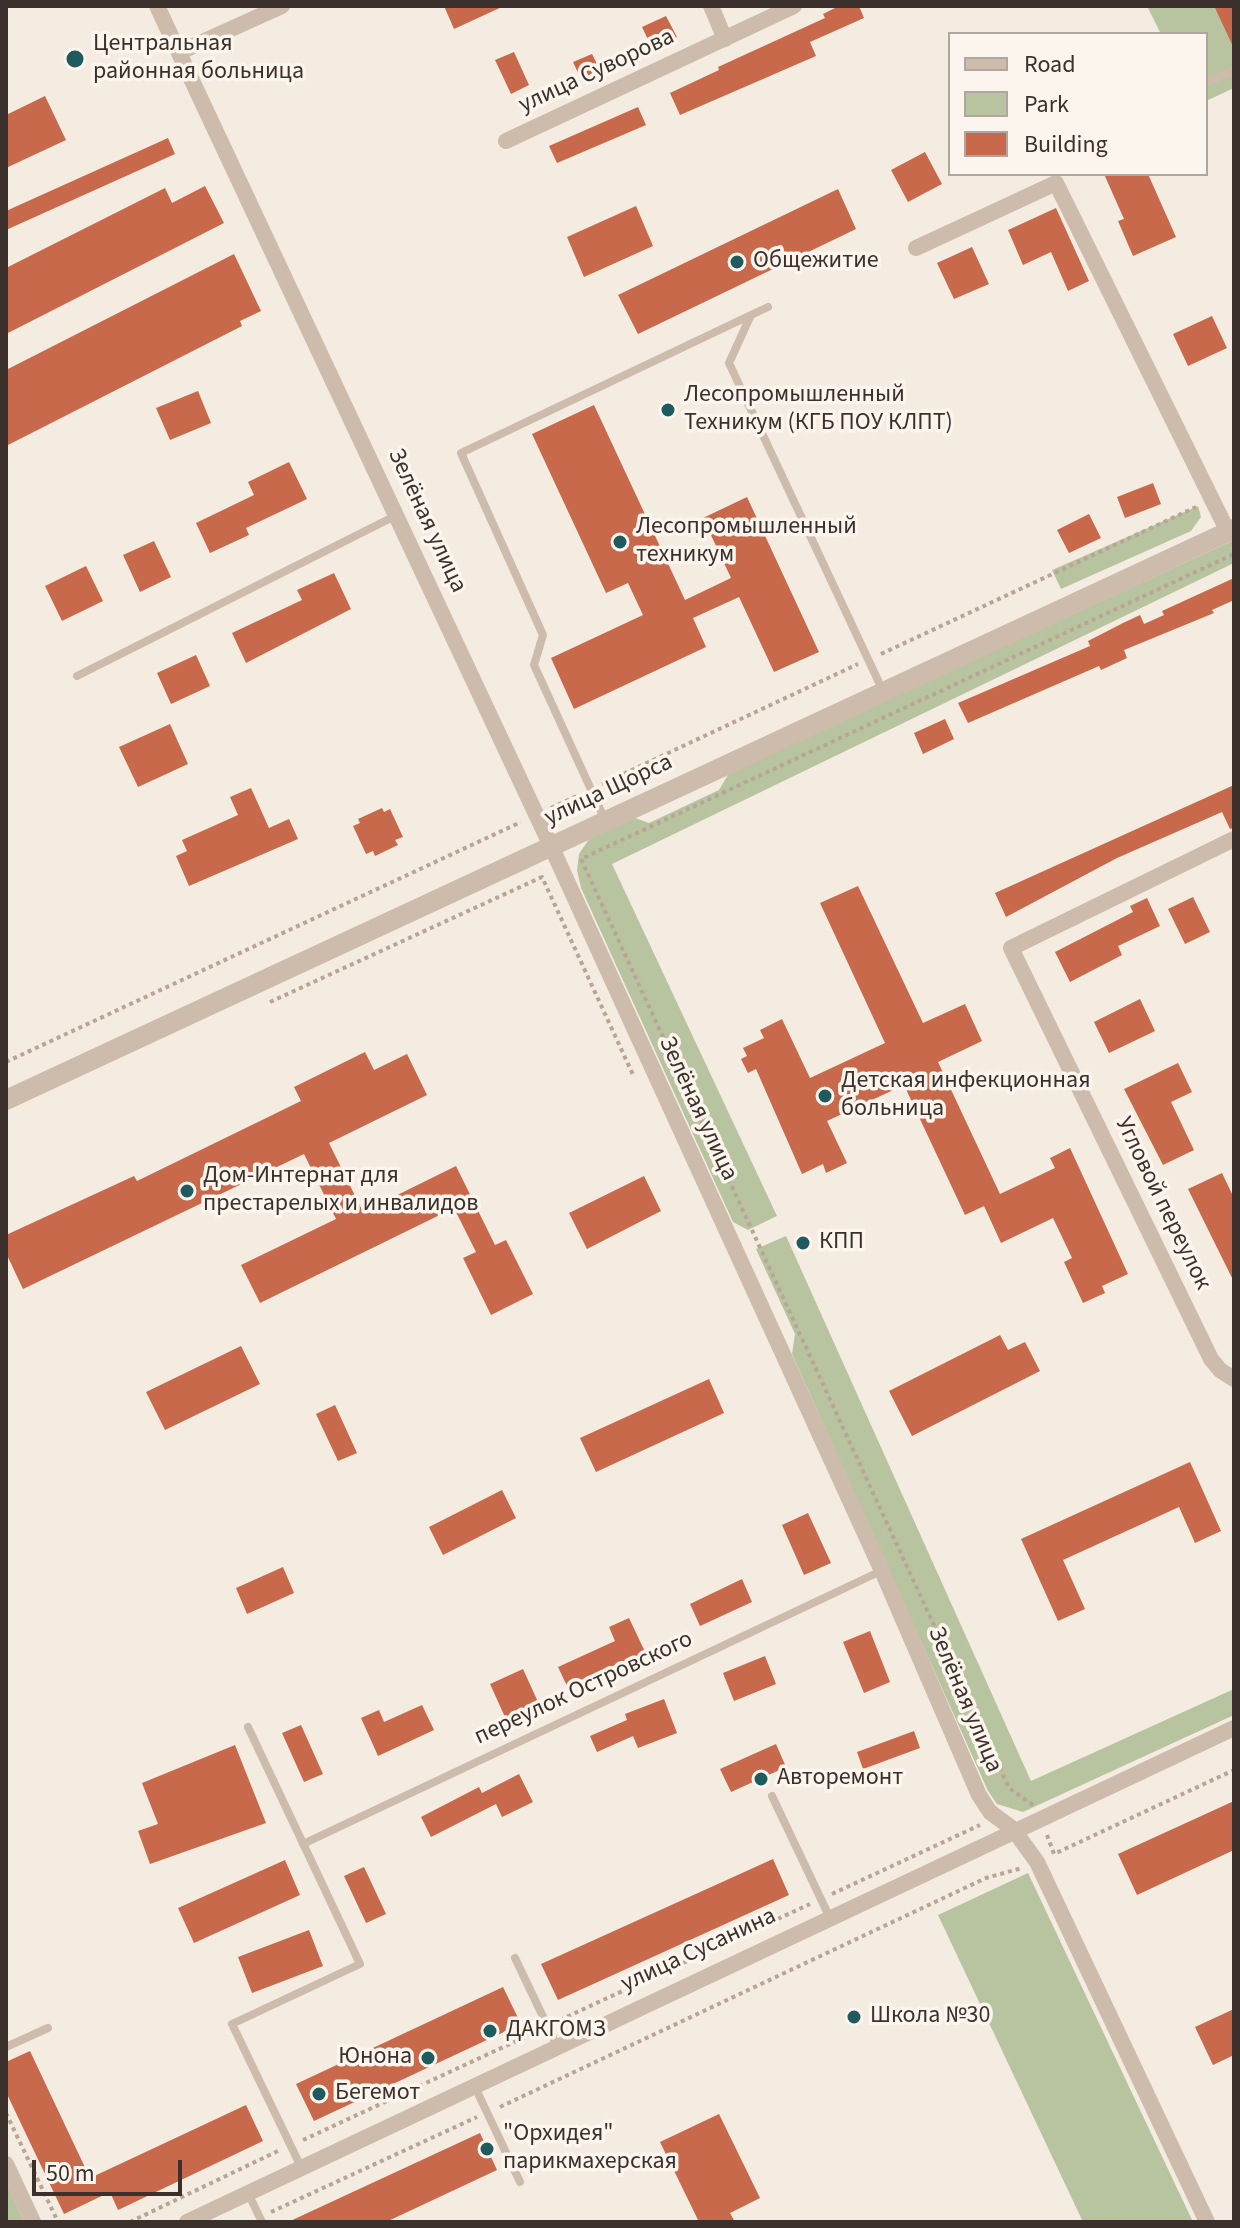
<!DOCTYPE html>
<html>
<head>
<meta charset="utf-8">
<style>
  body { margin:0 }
  #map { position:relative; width:1240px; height:2228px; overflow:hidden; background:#f4ebe1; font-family:"Source Sans 3",sans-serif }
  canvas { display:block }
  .frame { position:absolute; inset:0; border:8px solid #3b302b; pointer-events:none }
  .legend { position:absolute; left:948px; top:32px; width:260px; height:144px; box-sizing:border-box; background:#fbf5ee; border:2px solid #aea6a0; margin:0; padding:10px 14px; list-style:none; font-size:24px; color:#3b302b }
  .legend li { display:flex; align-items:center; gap:16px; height:40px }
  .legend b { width:40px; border:2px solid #aea6a0 }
  .scale { position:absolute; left:32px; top:2160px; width:150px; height:36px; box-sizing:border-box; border:4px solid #3b302b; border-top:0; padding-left:10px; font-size:24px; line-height:28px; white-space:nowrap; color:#3b302b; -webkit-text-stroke:6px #fbf5ee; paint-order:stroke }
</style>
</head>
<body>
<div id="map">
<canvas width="1240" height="2228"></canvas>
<div class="frame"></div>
<ul class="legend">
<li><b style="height:10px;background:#cdbbac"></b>Road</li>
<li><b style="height:22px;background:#b8c4a0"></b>Park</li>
<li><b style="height:22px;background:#c8694b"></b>Building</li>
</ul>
<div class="scale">50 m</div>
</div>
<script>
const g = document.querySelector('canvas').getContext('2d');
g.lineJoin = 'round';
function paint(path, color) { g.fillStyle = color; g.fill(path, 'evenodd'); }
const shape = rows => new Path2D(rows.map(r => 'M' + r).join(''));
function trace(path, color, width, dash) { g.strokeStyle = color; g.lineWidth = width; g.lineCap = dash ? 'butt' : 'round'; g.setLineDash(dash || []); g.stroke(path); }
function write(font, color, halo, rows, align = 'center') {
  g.font = font + ' "Source Sans 3",sans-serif'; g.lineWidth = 7; g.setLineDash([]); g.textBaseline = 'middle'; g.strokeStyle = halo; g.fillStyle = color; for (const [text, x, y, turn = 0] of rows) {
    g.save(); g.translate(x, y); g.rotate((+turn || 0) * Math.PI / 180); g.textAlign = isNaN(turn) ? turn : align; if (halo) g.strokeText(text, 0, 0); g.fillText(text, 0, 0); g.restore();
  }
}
paint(shape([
  [1147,6,1214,6,1234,49,1234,88,1206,101,1206,34,1161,34],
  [1198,506,1201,517,1191,531,1061,589,1052,570],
  [1234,540,1234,563,612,864,777,1216,748,1230,733,1222,581,888,577,870,579,854,589,839,635,818,649,823,719,790,729,773],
  [786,1236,1031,1781,1234,1689,1234,1715,1023,1812,997,1804,988,1791,792,1354,795,1334,756,1249],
  [1028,1873,1193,2222,1083,2222,938,1915],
  [6,2182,24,2222,6,2222]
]), '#b8c4a0');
paint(shape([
  [444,6,504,6,454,29],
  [839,6,859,6,864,18,810,42,816,56,680,115,670,93,719,70,718,67,825,18,823,14],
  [1214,6,1234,6,1234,49],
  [666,16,677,37,652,48,642,27],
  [514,52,529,85,511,94,495,60],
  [592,54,600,70,581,79,573,62],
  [45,96,66,140,6,168,6,115],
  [638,107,646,125,557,163,549,146],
  [168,138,175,154,6,230,6,211],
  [925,152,942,184,908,202,891,170],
  [1104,174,1148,174,1176,237,1133,256,1118,221,1124,219],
  [205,186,224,223,6,334,6,268,165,188,172,203],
  [838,189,856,229,638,334,618,295],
  [636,206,653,246,584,277,567,237],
  [1056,208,1089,281,1068,291,1051,252,1023,265,1008,230],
  [972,247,989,284,954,299,937,263],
  [234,254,261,311,240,321,242,326,6,446,6,370],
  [1212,316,1227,348,1188,366,1173,334],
  [198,391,211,423,170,440,156,408],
  [594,405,685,600,731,578,703,518,747,497,819,652,774,672,739,597,693,618,706,647,574,709,551,658,643,615,628,583,606,593,532,434],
  [289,462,307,499,246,528,249,535,210,553,196,523,254,495,248,482],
  [1153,483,1161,504,1125,518,1117,497],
  [1089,514,1101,538,1069,553,1057,530],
  [154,541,171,577,140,592,123,555],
  [86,566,103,601,62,621,45,586],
  [334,573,351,609,246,663,232,633,302,600,297,590],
  [1234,578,1234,600,1212,610,1214,613,1124,650,1127,658,1101,670,1099,666,968,723,958,703,1090,646,1088,641,1123,623,1140,615,1144,624,1164,615,1162,611],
  [196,655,210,686,171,704,157,673],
  [945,719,954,739,923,754,914,733],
  [170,724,188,764,138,787,119,747],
  [1234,785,1234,828,1230,829,1222,812,1117,858,1006,917,995,893],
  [251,788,269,828,289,819,298,839,189,886,176,856,187,851,182,840,238,815,230,797],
  [382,808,384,812,390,809,403,837,395,840,398,845,375,856,373,851,366,854,353,826,360,823,358,819],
  [858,886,923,1023,965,1004,982,1041,938,1062,1000,1194,1055,1168,1050,1158,1070,1148,1128,1274,1102,1286,1105,1293,1083,1303,1064,1262,1072,1258,1053,1218,1001,1243,984,1206,965,1215,904,1085,827,1121,847,1163,826,1173,823,1164,802,1174,756,1069,748,1073,741,1059,747,1056,743,1048,764,1038,760,1030,782,1019,810,1078,885,1043,820,903],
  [1193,897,1210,932,1185,944,1168,909],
  [1147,898,1160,926,1118,946,1122,955,1070,982,1055,952,1133,912,1130,906],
  [1140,999,1155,1031,1109,1053,1094,1022],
  [365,1052,374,1070,407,1054,427,1095,329,1143,363,1212,456,1166,495,1245,506,1240,533,1294,491,1315,463,1258,476,1252,454,1208,260,1303,241,1265,336,1219,304,1154,23,1289,6,1253,6,1235,134,1176,137,1181,301,1101,294,1087],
  [1178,1063,1192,1092,1171,1102,1194,1150,1163,1165,1124,1089],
  [1222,1173,1234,1198,1234,1282,1188,1189],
  [644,1176,661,1211,587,1249,569,1213],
  [1000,1335,1008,1350,1025,1342,1040,1371,912,1436,889,1391],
  [241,1346,260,1384,165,1430,146,1392],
  [709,1379,724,1413,596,1472,580,1438],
  [335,1405,357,1453,338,1461,316,1414],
  [1190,1462,1221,1531,1195,1543,1179,1507,1063,1560,1085,1609,1058,1621,1021,1539],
  [502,1490,516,1518,443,1555,429,1527],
  [808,1513,831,1563,804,1575,782,1525],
  [283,1567,294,1593,247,1614,236,1588],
  [742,1579,752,1602,700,1626,690,1604],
  [629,1618,647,1656,626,1665,624,1661,567,1686,558,1667,615,1641,609,1627],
  [870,1631,890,1682,864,1693,843,1642],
  [765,1656,776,1684,734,1701,723,1673],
  [523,1669,538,1702,505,1717,490,1684],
  [664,1699,677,1733,638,1748,633,1736,597,1752,590,1736,627,1720,625,1714],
  [422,1705,434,1730,378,1756,361,1718,379,1710,384,1722],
  [301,1725,323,1774,304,1782,282,1733],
  [914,1731,920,1748,863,1769,857,1752],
  [776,1744,786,1767,731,1792,720,1769],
  [235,1745,266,1823,150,1864,138,1831,158,1824,142,1783],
  [519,1774,533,1802,502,1817,496,1804,431,1837,421,1817,479,1787,482,1793],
  [1234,1801,1234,1850,1137,1895,1118,1854],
  [773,1859,789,1895,558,2000,541,1964],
  [285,1860,300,1895,194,1943,178,1908],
  [364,1867,386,1914,366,1923,344,1876],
  [309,1930,323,1966,252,1993,238,1957],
  [503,1987,521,2024,314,2121,296,2084],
  [1234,2009,1234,2055,1213,2065,1195,2027],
  [30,2051,90,2178,246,2105,263,2141,118,2210,110,2192,64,2214,6,2092,6,2062],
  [719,2114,760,2198,730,2213,735,2222,699,2222,660,2142],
  [480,2133,497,2170,386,2222,288,2222]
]), '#c8694b');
trace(shape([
  [881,654,1196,507],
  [602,784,858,664],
  [551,808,579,795],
  [270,1002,542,877,634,1077],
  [6,1062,521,822],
  [1033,1805,1009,1788,581,859,1234,554],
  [1047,1835,1054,1854,1234,1770],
  [832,1894,980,1825],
  [560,2020,810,1904],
  [500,2107,986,1878,1022,1868],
  [6,2113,58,2222],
  [303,2140,538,2031],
  [271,2212,477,2117],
  [130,2222,280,2150]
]), '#b9a596', 4, [4, 4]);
trace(shape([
  [1206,82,1234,71],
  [768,307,751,315,729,363,883,691],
  [77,676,397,515],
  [605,820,534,665,543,635,461,453,751,315],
  [248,1727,360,1964,232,2024,301,2167],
  [772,1796,829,1916],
  [303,1844,881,1571],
  [515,1958,557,2046],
  [6,2047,48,2028],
  [474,2085,520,2182],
  [248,2193,262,2222]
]), '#cdbbac', 8);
trace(shape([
  [157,6,551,846,882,1571,979,1795,990,1812,1013,1829,1037,1862,1207,2222],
  [711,6,725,39],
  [180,52,282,6],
  [506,141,794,6],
  [916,248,1056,183,1228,532],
  [1234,839,1011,948,1211,1359,1220,1370,1234,1379],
  [6,2164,33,2222],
  [187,2222,1234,1728]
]), '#cdbbac', 16);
trace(shape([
  [6,1100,1234,529]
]), '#cdbbac', 20);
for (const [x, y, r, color] of [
  [75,59,10,"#1f5a5e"],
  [737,262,8,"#1f5a5e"],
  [668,410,8,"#1f5a5e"],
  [620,542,8,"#1f5a5e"],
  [825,1096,8,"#1f5a5e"],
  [187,1191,8,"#1f5a5e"],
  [803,1243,8,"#1f5a5e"],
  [761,1779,8,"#1f5a5e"],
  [854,2017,8,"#1f5a5e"],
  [490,2031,8,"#1f5a5e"],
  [428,2058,8,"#1f5a5e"],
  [319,2094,8,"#1f5a5e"],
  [487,2149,8,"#1f5a5e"]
]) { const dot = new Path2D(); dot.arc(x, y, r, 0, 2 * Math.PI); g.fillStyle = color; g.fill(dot); trace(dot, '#fbf5ee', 3); }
write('24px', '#3b302b', '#fbf5ee', [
  ["Центральная",93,45],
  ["районная больница",93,73],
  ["Общежитие",753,262],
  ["Лесопромышленный",684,396],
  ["Техникум (КГБ ПОУ КЛПТ)",684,424],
  ["Лесопромышленный",636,528],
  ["техникум",636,556],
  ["Детская инфекционная",841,1082],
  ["больница",841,1110],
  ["Дом-Интернат для",203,1177],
  ["престарелых и инвалидов",203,1205],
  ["КПП",819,1243],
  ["Авторемонт",777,1779],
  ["Школа №30",870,2017],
  ["ДАКГОМЗ",506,2031],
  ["Юнона",412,2058,"right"],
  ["Бегемот",335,2094],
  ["\"Орхидея\"",503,2135],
  ["парикмахерская",503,2163]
], 'left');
write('24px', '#3b302b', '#fbf5ee', [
  ["улица Суворова",597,72,-25],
  ["Зелёная улица",426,521,65],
  ["улица Щорса",609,791,-25],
  ["Зелёная улица",697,1109,65],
  ["Угловой переулок",1162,1204,64],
  ["переулок Островского",584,1689,-25],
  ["Зелёная улица",964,1700,67],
  ["улица Сусанина",699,1951,-25]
]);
</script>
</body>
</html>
